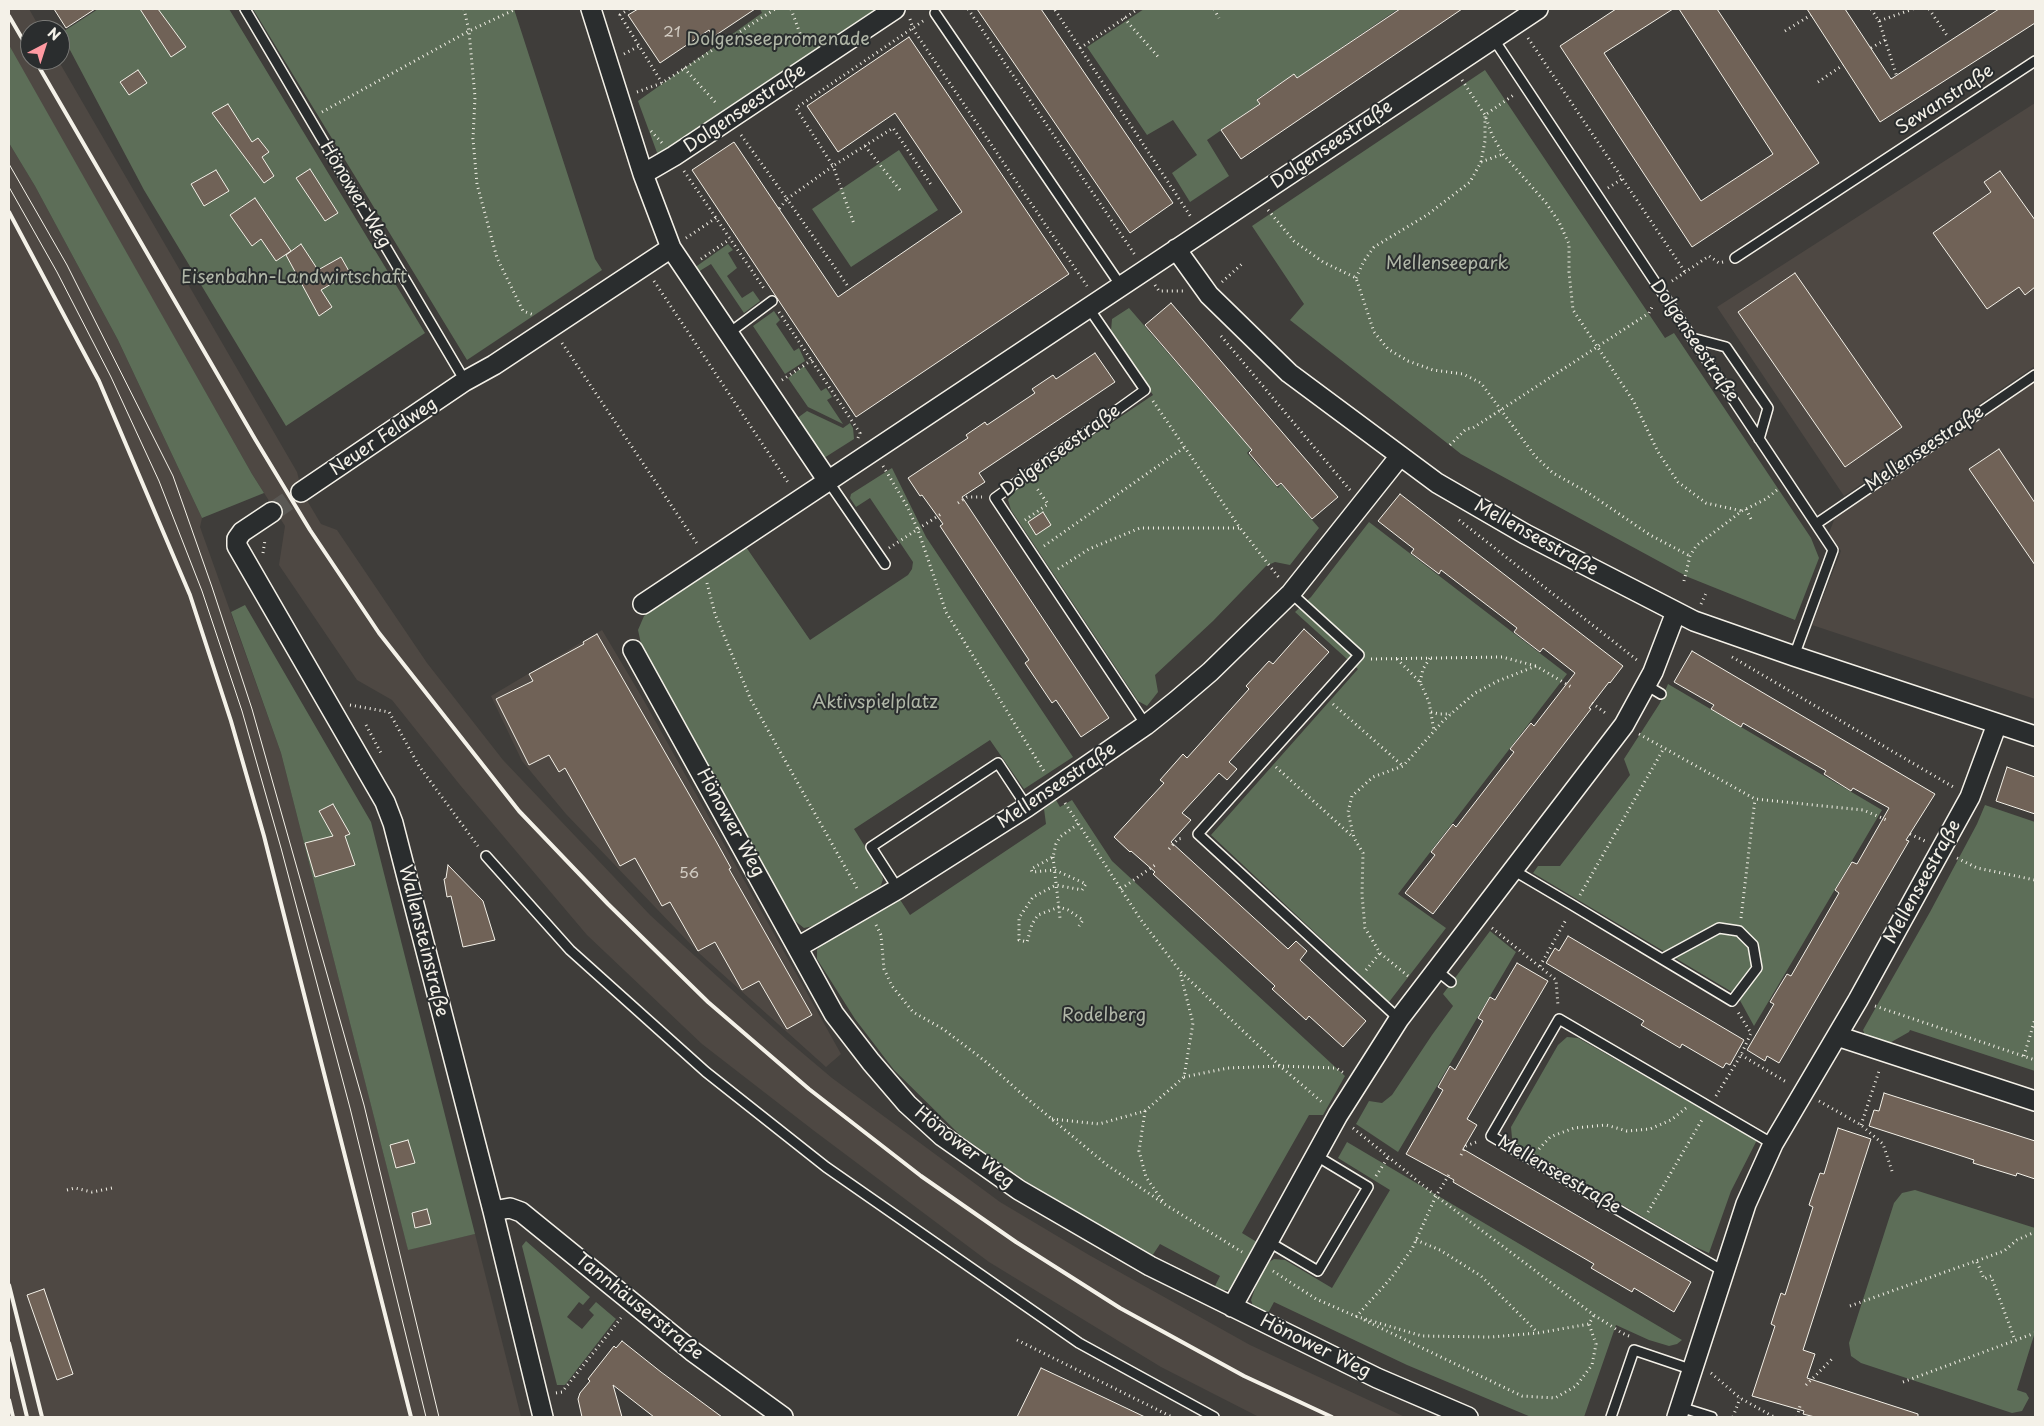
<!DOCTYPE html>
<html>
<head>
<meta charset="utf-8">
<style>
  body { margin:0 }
  #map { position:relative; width:2044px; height:1426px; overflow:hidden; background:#3f3d3a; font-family:"Playpen Sans",sans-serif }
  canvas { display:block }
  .frame { position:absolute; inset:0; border:10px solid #f4f1e8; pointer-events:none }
  .north { position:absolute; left:20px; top:20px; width:50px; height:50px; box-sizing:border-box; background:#2a2d2e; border:1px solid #7b7b78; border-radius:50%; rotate:40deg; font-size:14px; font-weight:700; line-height:20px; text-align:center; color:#f4f1e8 }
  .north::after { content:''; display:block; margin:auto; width:18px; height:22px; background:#ff9aa2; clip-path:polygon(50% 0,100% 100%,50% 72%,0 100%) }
</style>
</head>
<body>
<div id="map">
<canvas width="2044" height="1426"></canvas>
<div class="frame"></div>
<div class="north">N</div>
</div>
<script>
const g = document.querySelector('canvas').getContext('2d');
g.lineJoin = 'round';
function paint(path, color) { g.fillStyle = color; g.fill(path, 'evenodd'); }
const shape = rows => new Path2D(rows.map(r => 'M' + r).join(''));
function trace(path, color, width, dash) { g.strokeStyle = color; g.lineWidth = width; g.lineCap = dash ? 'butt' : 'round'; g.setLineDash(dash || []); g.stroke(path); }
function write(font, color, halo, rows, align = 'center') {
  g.font = font + ' "Playpen Sans",sans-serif'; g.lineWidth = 4; g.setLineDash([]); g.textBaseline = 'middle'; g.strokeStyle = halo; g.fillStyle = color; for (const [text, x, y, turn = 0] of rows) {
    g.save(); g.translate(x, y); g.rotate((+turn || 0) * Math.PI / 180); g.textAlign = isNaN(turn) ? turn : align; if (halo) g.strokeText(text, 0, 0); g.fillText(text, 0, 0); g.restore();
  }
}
paint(shape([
  [9,9,29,9,41,30,30,30,30,60,58,60,297,472,302,492,321,524,337,530,427,663,503,760,650,915,787,1040,832,1078,1000,1202,1089,1255,1250,1345,1405,1417,1259,1417,1161,1367,989,1262,813,1130,702,1044,587,935,460,785,392,700,357,680,279,565,285,526,252,474,9,47],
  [2035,103,2035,366,1844,496,1717,307],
  [9,143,35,186,118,340,202,518,200,527,281,753,408,1249,475,1234,521,1417,9,1417],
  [2035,381,2035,699,1812,625,1841,551,1829,533,1836,515],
  [602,630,643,699,841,1054,826,1067,700,954,566,814,522,761,491,696]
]), '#4e4843');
paint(shape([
  [98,9,229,9,425,333,286,426,144,190,61,33],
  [253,9,514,9,595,259,602,270,467,360],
  [760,9,881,9,659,158,638,101,762,13],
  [1144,9,1398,9,1297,78,1294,74,1257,99,1259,104,1207,140,1229,176,1190,202,1172,173,1197,155,1173,120,1147,135,1087,47],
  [9,45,252,474,264,493,202,518,118,340,35,186,9,143],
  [1485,70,1665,338,1674,333,1811,538,1819,558,1795,620,1688,577,1461,454,1290,320,1304,304,1252,226],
  [899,150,938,210,851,267,812,209],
  [728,244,733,250,728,253,737,268,727,276,742,298,753,291,760,301,744,313,711,264,698,272,694,268],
  [1129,308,1251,449,1247,453,1278,488,1281,484,1319,528,1290,565,1275,562,1266,566,1213,621,1155,675,1158,692,1147,706,1138,701,1011,510,1008,500,1013,489,1153,395,1111,331,1112,319],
  [774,311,780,320,776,324,794,351,799,348,805,361,785,374,753,326],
  [804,366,821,391,826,388,832,397,827,400,843,424,808,407,788,378],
  [807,411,843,428,850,423,853,428,854,439,824,458,820,455,796,419],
  [892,468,926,537,1073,757,1024,789,990,740,854,829,881,872,883,879,881,885,877,891,818,925,804,928,795,921,643,653,638,630,644,616,746,547,810,640,908,575,912,569,913,562,870,498,856,507,850,498,851,494],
  [1369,522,1567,674,1398,894,1446,928,1389,1002,1211,835,1358,669,1295,612,1311,597],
  [245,605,371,822,475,1234,408,1250,281,753,231,612],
  [1668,684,1882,810,1754,1026,1737,995,1533,873,1538,866,1560,866,1630,775,1624,759,1660,703],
  [1056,800,1060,807,1072,800,1112,861,1345,1076,1323,1115,1309,1115,1242,1233,1260,1244,1232,1290,1213,1290,1220,1276,1160,1244,1152,1256,1027,1182,960,1135,894,1070,855,1019,817,959,817,950,821,943,897,895,910,915,1046,824,1044,809],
  [1985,805,2035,822,2035,1071,1910,1030,1909,1032,1886,1045,1866,1038,1863,1030,1930,912,1977,824],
  [1490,931,1516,952,1398,1152,1356,1124,1369,1101,1382,1103,1392,1095,1432,1035,1453,1006,1443,994],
  [1567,1037,1578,1038,1757,1140,1731,1191,1709,1253,1691,1245,1518,1144,1512,1138,1511,1127,1558,1045],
  [1347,1142,1682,1340,1677,1344,1669,1346,1649,1340,1616,1325,1584,1417,1531,1417,1407,1365,1274,1302,1267,1315,1254,1309,1251,1300,1263,1266,1274,1259,1285,1260,1332,1288,1390,1190,1338,1158],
  [1915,1190,2035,1228,2035,1332,2017,1390,2026,1393,2029,1398,2022,1411,2012,1413,1861,1363,1851,1356,1849,1343,1894,1203,1902,1193],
  [526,1241,590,1297,583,1305,579,1302,567,1317,582,1329,594,1315,589,1310,596,1302,616,1319,565,1385,557,1385,522,1246]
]), '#5d6e58');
const building = shape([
  [54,9,95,9,66,28,54,9],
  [140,9,158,9,186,47,171,57,140,9],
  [638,9,755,9,713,37,709,30,660,63,628,15,638,9],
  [977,9,1041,9,1173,203,1130,233,977,9],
  [1400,9,1462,9,1241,159,1221,130,1260,104,1257,100,1294,74,1297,78,1400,9],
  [1616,9,1673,9,1604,53,1701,201,1773,154,1679,9,1717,9,1819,163,1692,247,1560,46,1616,9],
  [1807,9,1845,9,1891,79,1999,9,2035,9,2035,23,1880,122,1807,9],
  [909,37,1069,274,856,417,692,170,734,142,838,297,962,212,895,113,838,152,807,106,909,37],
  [138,70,147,83,129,95,120,82,138,70],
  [228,104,252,142,258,138,269,152,262,157,274,176,264,183,212,113,228,104],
  [310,169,338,213,325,221,296,178,310,169],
  [216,170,229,191,204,206,191,184,216,170],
  [2000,171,2035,220,2035,287,2025,295,2019,287,1987,309,1933,233,1991,192,1984,182,2000,171],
  [255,198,291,251,276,261,261,239,252,246,230,215,255,198],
  [301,244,318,270,341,257,350,273,321,290,332,307,319,316,286,255,301,244],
  [1795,273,1902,427,1845,467,1738,312,1795,273],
  [1171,303,1338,497,1312,519,1281,483,1277,486,1249,453,1252,450,1145,325,1171,303],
  [1095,353,1115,382,979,473,985,482,962,497,1109,718,1081,737,1056,700,1052,703,1025,663,1029,660,940,526,943,524,922,495,920,496,908,478,968,438,966,435,985,422,987,425,1035,393,1032,389,1053,375,1056,379,1095,353],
  [1999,449,2035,503,2035,565,1969,469,1999,449],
  [1400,494,1623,666,1610,683,1609,682,1589,708,1591,709,1433,914,1405,893,1435,855,1431,852,1453,824,1456,827,1514,752,1510,749,1531,723,1534,726,1575,673,1543,648,1540,652,1514,632,1517,628,1441,570,1439,574,1411,553,1414,549,1378,521,1400,494],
  [1043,512,1051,525,1036,535,1028,522,1043,512],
  [1304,629,1329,652,1229,762,1237,769,1227,780,1219,773,1182,813,1191,820,1171,842,1288,949,1296,941,1307,951,1300,960,1366,1021,1343,1047,1309,1016,1306,1020,1272,989,1275,986,1153,874,1155,872,1131,851,1130,852,1114,837,1164,783,1160,780,1183,754,1187,758,1249,689,1246,686,1269,661,1273,664,1304,629],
  [597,634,716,841,731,868,729,869,812,1015,787,1029,759,981,742,990,715,942,698,951,670,902,662,906,635,858,620,866,565,768,559,772,549,755,529,765,496,699,533,681,529,674,584,644,583,642,597,634],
  [1692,651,1935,794,1906,840,1909,841,1779,1063,1767,1056,1765,1061,1747,1050,1774,1004,1770,1002,1787,974,1791,976,1839,893,1835,890,1852,862,1857,864,1889,808,1853,788,1851,791,1824,774,1826,771,1743,723,1741,727,1711,709,1714,705,1674,682,1692,651],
  [2007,767,2035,777,2035,814,1996,801,2007,767],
  [333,804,350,834,345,836,355,865,315,877,305,843,333,836,319,811,333,804],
  [448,865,483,901,495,940,463,947,451,896,447,897,444,879,446,878,448,865],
  [1568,936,1744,1040,1730,1065,1726,1063,1723,1068,1682,1044,1680,1048,1641,1025,1644,1021,1546,963,1555,948,1559,951,1568,936],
  [1517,963,1548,981,1467,1119,1477,1125,1463,1149,1691,1282,1674,1312,1634,1288,1632,1292,1591,1268,1594,1264,1453,1182,1454,1180,1406,1154,1443,1090,1438,1087,1450,1066,1455,1070,1483,1021,1478,1018,1490,997,1495,1000,1517,963],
  [1884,1093,2035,1141,2035,1179,2017,1173,2016,1176,1973,1163,1974,1160,1869,1126,1874,1110,1879,1111,1884,1093],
  [1838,1128,1871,1139,1803,1350,1815,1354,1807,1378,1918,1414,1918,1417,1815,1417,1803,1414,1804,1411,1752,1396,1775,1326,1771,1324,1781,1293,1785,1295,1813,1207,1809,1205,1820,1173,1824,1174,1838,1128],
  [408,1140,415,1163,396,1168,390,1145,408,1140],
  [427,1209,431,1224,415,1228,412,1213,427,1209],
  [44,1289,73,1374,57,1380,27,1295,44,1289],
  [622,1341,661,1372,722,1417,654,1417,613,1385,622,1417,582,1417,578,1399,580,1393,590,1381,588,1379,614,1346,616,1348,622,1341],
  [1041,1368,1105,1398,1145,1417,1017,1417,1041,1368]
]);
paint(building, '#706257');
trace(building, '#f4f1e8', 1);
trace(shape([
  [272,512,301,492]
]), '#5a5854', 19, [19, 9]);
const lane = shape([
  [245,9,465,381],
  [935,13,1121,286],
  [1493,38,1833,550,1794,656],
  [1735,258,2035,61],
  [1088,307,1145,390,995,498,1146,725],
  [729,333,772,301],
  [1692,338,1726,347,1768,408,1759,439],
  [828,481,885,564],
  [1816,524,2035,375],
  [1291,593,1359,655,1198,834,1399,1019],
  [1646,685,1661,694],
  [486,856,570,950,706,1072,826,1167,1079,1343,1214,1417],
  [1513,870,1574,906,1662,959,1732,1001,1757,968,1753,945,1739,931,1719,928,1662,959],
  [898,889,871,847,998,763,1027,807],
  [1436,970,1451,982],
  [1269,1242,1318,1271,1368,1187,1315,1155],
  [1723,1271,1491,1136,1559,1019,1773,1144],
  [1680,1407,1712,1417],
  [1611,1417,1634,1350,1693,1370]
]);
const street = shape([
  [591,9,643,174,671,248,828,481],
  [643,174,674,156,895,9],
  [1176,249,1209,295,1289,373,1437,483,1525,534,1694,621,1794,656,2035,736],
  [301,492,465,381,494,365,671,248],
  [272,512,242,532,237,539,237,546,385,802,393,823,493,1211,543,1417],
  [643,604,1538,9],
  [633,650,834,1014,871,1062,907,1104,942,1136,1019,1190,1150,1266,1377,1378,1468,1417],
  [798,947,898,889,1027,807,1146,725,1176,701,1210,672,1291,593,1400,456],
  [1837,1036,2035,1101],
  [493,1211,510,1208,521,1212,692,1351,783,1417],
  [1232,1307,1338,1115,1399,1019,1624,725,1653,672,1676,612],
  [1677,1417,1746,1204,1773,1144,1858,1000,1970,797,1997,724]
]);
trace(lane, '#f4f1e8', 12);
trace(street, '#f4f1e8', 22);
trace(shape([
  [464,9,469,31,475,97,473,139,477,184,497,258,523,311,534,315],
  [629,9,620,15,662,83],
  [791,9,805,47],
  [968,9,1135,255],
  [1214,9,1219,18],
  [1871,9,1879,21,1913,9],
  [1929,9,1948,37],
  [1991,9,1991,10],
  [1055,10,1191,217],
  [1124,18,1160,59],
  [910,19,913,29,1087,286],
  [923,21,796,108,833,166,893,128,932,186],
  [1879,21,1897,77],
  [1785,31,1811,15],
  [1528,38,1685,272],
  [1080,48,1138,9],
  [1871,48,1885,40],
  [624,54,639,46],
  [684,68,717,104],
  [1462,80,1485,115,1492,135,1503,154,1546,203,1559,222,1569,244,1569,272,1573,310,1634,402,1658,452,1678,482,1706,503,1742,511],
  [1818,82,1843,65],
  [637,92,662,83,775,9],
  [322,112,469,31,516,9],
  [651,131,662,143],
  [741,135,787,199,779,209],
  [865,146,900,190],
  [1481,162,1485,141,1485,115,1515,94],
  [684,171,765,290],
  [1608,188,1622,179],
  [1268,210,1294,241,1323,262,1356,278,1374,332,1388,349,1408,361,1433,370,1463,374,1481,383,1535,456,1553,473,1587,492,1650,535,1690,556],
  [686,238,716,218],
  [701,259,730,239],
  [1356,278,1364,261,1374,247,1427,215,1470,182,1481,162,1503,154],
  [654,281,789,484],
  [1672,281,1709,256,1719,263,1723,262],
  [1222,282,1243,263],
  [847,285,787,199,833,166,854,224],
  [1155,285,1159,291,1183,291],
  [779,312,860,433,858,438],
  [1221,336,1350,490],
  [562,343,698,545],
  [782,380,812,360],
  [1153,401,1240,528,1280,579],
  [1450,445,1466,429,1473,428,1649,313,1653,305],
  [883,466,907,506,918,530,946,612,1045,773],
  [958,503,967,497,982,497],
  [1746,509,1752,521],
  [1025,520,1048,504,1036,487],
  [1459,520,1637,660],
  [1044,546,1185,447],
  [889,548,941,514],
  [263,553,265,540],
  [1058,569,1089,549,1140,528,1240,528],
  [1684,581,1690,556,1696,546,1742,511,1766,499,1777,490],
  [707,583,715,614,751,700,858,890],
  [1701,604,1707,591],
  [1732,657,1955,788],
  [1371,659,1502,657,1536,666,1573,688],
  [1397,659,1420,682,1429,702,1434,731],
  [1420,682,1423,669,1430,658],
  [1592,703,1608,715],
  [1333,704,1403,766],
  [350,705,389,712,419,766,478,846],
  [1431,712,1439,714,1451,714],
  [366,725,382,755],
  [1639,734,1755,799,1863,810,1889,821],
  [1276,767,1353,837],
  [1065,803,1141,920,1180,971,1280,1066,1323,1103],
  [1078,824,1060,837,1056,844,1053,857,1031,869,1032,872,1055,870,1086,884,1082,890,1056,885,1033,897,1019,918,1019,940,1027,942,1032,924,1038,915,1059,907,1068,910,1083,920,1079,926],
  [1910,834,1925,841],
  [1169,849,1178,839,1184,838],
  [1053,857,1060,918],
  [1957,858,1977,868,2035,880],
  [1121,889,1155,865],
  [1580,895,1664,748],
  [1741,918,1755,799],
  [876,925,881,935,884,969,892,986,913,1012,943,1029,985,1061,1023,1095,1107,1165,1166,1205,1242,1252],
  [1492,928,1556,980,1558,1006],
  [1540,966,1567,918],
  [1366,970,1380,953],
  [1408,976,1380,953,1365,928,1362,895,1363,853,1354,838,1348,812,1352,796,1373,777,1403,766,1444,720,1475,693,1498,681,1536,666],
  [1875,1006,2035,1060],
  [1741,1055,1788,1083],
  [2024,1056,2035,1019],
  [1184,1077,1228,1068,1280,1066,1336,1068,1344,1073],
  [1716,1096,1741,1055,1751,1033,1738,1012],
  [1819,1101,1861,1125,1883,1144,1893,1174],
  [1145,1111,1139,1151,1146,1177,1164,1203],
  [1052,1119,1099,1124,1145,1111,1184,1077,1193,1023,1180,972],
  [1861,1125,1879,1071],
  [1353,1128,1436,1196,1594,1315,1622,1333,1629,1336],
  [1539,1149,1550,1137,1574,1128,1606,1125,1627,1131,1650,1129,1671,1120,1686,1108],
  [1461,1155,1466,1146,1479,1141],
  [1376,1176,1389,1156],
  [67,1190,75,1188,92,1192,112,1188],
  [1648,1212,1703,1118],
  [1416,1240,1440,1250,1481,1276,1538,1333],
  [1977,1262,1984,1279,1991,1276,2015,1340],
  [1273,1271,1316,1299,1355,1316,1422,1336,1491,1337,1538,1333,1589,1324,1594,1315],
  [1850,1306,2004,1251,2017,1240,2035,1232],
  [1356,1317,1391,1278,1412,1249,1436,1196,1450,1173],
  [1364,1320,1522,1396,1555,1398,1576,1386,1592,1365,1596,1344,1589,1324],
  [1017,1340,1172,1417],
  [1711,1373,1740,1398,1774,1417],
  [1903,1382,2035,1333],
  [1806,1385,1832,1359],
  [556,1393,562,1392,621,1318],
  [1733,1417,1740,1398],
  [1797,1417,1800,1406]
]), '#f4f1e8', 3, [1, 4]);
trace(lane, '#2a2d2e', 9);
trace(street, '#2a2d2e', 19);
trace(shape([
  [9,164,67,265,173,476,212,587,252,709,364,1105,439,1417],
  [9,187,57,272,111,377,159,481,202,591,242,711,281,848,350,1108,426,1417]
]), '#f4f1e8', 1);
trace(shape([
  [9,16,30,52],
  [35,60,255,439,310,530,379,633,519,811,608,904,708,1002,809,1089,921,1176,1016,1242,1120,1308,1244,1376,1332,1417],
  [9,212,99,381,190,595,231,721,264,836,411,1417],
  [9,1285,42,1417],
  [9,1343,27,1417],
  [9,1400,13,1417]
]), '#f4f1e8', 4);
write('15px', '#d3cdc4', null, [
  ["21",672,33],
  ["56",689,874]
]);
write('18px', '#b0b6a7', '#2a2d2e', [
  ["Dolgenseepromenade",778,40],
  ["Mellenseepark",1447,264],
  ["Eisenbahn-Landwirtschaft",294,278],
  ["Aktivspielplatz",875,703],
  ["Rodelberg",1104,1016]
]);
write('18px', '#f4f1e8', '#2a2d2e', [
  ["Sewanstraße",1945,100,-33],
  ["Dolgenseestraße",745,109,-34],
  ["Dolgenseestraße",1332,145,-34],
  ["Hönower Weg",355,195,59],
  ["Dolgenseestraße",1694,341,56],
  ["Neuer Feldweg",384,437,-34],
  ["Mellenseestraße",1925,449,-34],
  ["Dolgenseestraße",1061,451,-36],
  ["Mellenseestraße",1536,538,29],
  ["Mellenseestraße",1057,786,-34],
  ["Hönower Weg",730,823,61],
  ["Mellenseestraße",1923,882,-61],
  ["Wallensteinstraße",423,941,76],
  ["Hönower Weg",964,1148,38],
  ["Mellenseestraße",1559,1175,30],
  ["Tannhäuserstraße",639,1307,39],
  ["Hönower Weg",1315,1347,26]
]);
</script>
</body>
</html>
